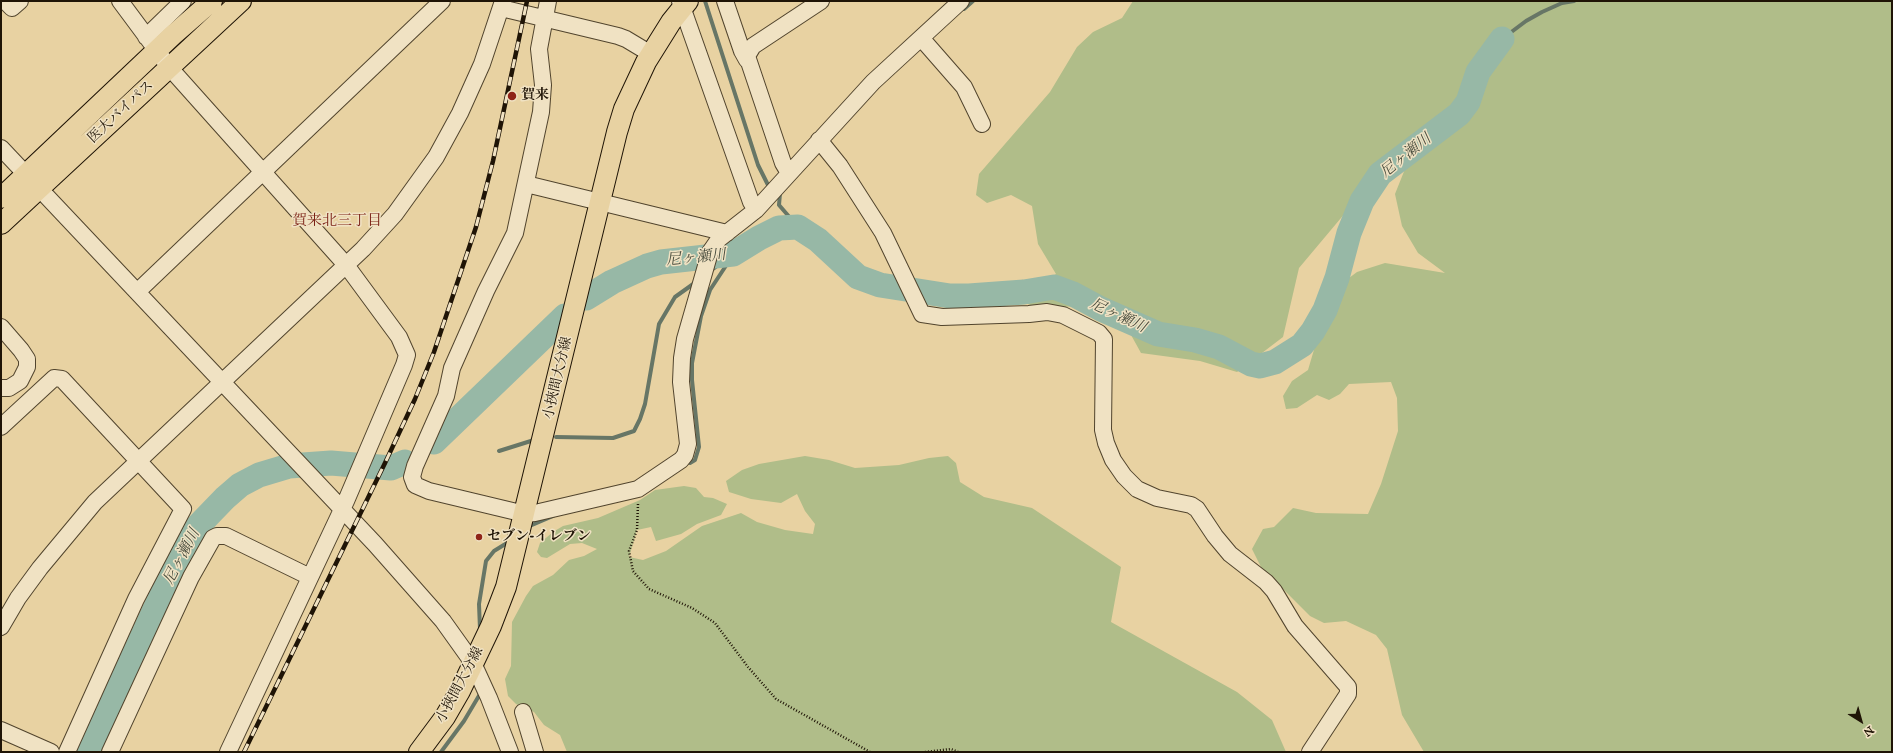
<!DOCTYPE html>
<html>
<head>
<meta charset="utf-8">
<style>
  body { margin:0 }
  #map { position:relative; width:1893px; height:753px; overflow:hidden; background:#e8d2a2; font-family:"IM FELL Great Primer",serif }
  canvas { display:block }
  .frame { position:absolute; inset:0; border:2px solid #1f1406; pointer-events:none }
  .north { position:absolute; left:1841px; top:701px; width:40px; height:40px; -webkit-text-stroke:3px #f0e2c3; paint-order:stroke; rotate:143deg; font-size:11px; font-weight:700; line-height:16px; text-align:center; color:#1f1406 }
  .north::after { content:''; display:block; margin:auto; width:14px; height:18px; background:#1f1406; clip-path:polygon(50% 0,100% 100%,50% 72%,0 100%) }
</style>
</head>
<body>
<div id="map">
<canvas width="1893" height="753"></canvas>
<div class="frame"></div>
<div class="north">N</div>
</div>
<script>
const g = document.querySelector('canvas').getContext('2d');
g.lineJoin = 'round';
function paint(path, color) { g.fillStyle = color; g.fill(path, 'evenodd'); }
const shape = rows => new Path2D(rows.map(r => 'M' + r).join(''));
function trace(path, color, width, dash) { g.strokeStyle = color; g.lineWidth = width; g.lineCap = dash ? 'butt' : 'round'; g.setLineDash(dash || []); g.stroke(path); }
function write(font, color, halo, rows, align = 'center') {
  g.font = font + ' "IM FELL Great Primer","Noto Serif JP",serif'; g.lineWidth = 3; g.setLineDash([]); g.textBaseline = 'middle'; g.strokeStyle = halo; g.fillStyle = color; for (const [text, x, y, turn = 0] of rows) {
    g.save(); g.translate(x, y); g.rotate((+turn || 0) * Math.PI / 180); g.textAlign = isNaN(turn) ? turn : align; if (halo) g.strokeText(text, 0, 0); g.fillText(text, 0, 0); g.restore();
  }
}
paint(shape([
  [1133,1,1892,1,1892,752,1424,752,1402,715,1387,649,1376,635,1346,621,1324,623,1310,616,1261,567,1252,549,1263,529,1274,527,1293,508,1316,513,1368,514,1381,484,1398,431,1397,398,1391,382,1349,384,1340,394,1329,400,1317,395,1297,408,1286,409,1283,396,1292,381,1308,370,1321,326,1337,287,1357,272,1385,263,1445,273,1418,253,1402,226,1395,194,1407,164,1386,177,1346,212,1299,268,1283,337,1237,372,1200,361,1141,353,1115,306,1035,307,1021,301,1030,291,1056,274,1038,244,1032,206,1011,195,987,203,976,195,979,174,1050,92,1077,47,1093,32,1122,18],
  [805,456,829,460,855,468,899,465,929,458,948,456,956,463,960,482,984,497,1032,508,1121,567,1111,622,1237,692,1272,720,1286,752,567,752,560,735,544,725,534,712,516,704,508,696,505,679,511,666,512,622,526,596,533,586,553,575,569,560,584,556,597,549,582,543,570,544,547,558,541,557,537,552,540,543,553,532,563,526,598,518,640,500,655,490,684,486,696,488,704,497,713,498,727,504,721,515,697,524,681,534,656,541,651,527,637,530,629,557,643,560,666,551,702,526,741,513,757,522,785,530,813,534,815,524,805,511,797,494,781,503,751,499,729,492,726,481,742,470,759,464]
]), '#b0bd89');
trace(shape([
  [705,1,758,165,770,189],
  [964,9,973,1],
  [1502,39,1526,21,1542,12,1562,3,1574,1],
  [780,193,779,205,798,227],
  [709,272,733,254],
  [556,437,613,438,634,431,640,419,645,404,659,324,675,297,696,282],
  [499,451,534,440],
  [690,463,695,460,699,447,692,380,692,363,701,316,710,290,731,258],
  [532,525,553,516],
  [480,629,479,604,486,561,494,551,507,543],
  [441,752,464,721,480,694]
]), '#677666', 4);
trace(shape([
  [586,298,612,282,647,266,661,262,733,254,759,238,779,228,798,227,818,240,858,277,880,285,950,296,969,296,1024,292,1054,287,1073,294,1101,309,1158,334,1195,340,1219,347,1251,364,1260,366,1275,362,1302,345,1313,331,1325,310,1337,278,1349,233,1362,201,1380,174,1459,114,1468,102,1478,72,1502,39],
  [434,442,565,316],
  [89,752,185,544,196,528,225,498,240,485,259,475,289,466,331,463,391,468,405,462]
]), '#97b8a6', 25);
const minor = shape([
  [5,1,12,8,20,1],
  [120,1,169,67,346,265,399,337,407,355,404,365,346,501,228,752],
  [548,1,539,49,543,85,541,112,515,233,486,291,452,368,446,396,415,466,412,477,415,485,429,491,525,514,535,513,638,489,681,460,685,455,688,444,681,382,682,358,685,339,710,252,719,239,756,210,873,82,961,1],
  [680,1,751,202,756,210],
  [725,1,742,51,747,60],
  [501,8,618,36,626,39,651,54],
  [146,37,183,1],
  [922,39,964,87,982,124],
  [819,140,840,166,883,233,922,314,942,317,1029,314,1047,312,1063,315,1099,333,1104,339,1103,430,1106,443,1113,460,1124,476,1137,489,1157,498,1191,505,1197,509,1215,536,1230,554,1266,582,1274,591,1295,626,1348,687,1348,694,1310,752],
  [1,148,375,544,443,621,473,663,489,698,510,752],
  [789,173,783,163,747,56,753,46,821,1],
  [526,184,727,233],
  [137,292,442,1],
  [1,327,21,350,27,359,27,367,20,381,9,388,1,388],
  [1,427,54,378,62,379,183,509,136,599,67,752],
  [1,627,18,598,40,568,95,502,363,249,395,214,436,157,460,113,482,64,503,1],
  [523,712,535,752],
  [1,730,51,752],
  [110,752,191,577,213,538,217,536,226,536,310,577]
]);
const major = shape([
  [1,198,173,35,212,1],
  [1,224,241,1],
  [419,752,445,717,460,691,491,626,506,587,617,132,624,109,646,62,671,22,688,1]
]);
trace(minor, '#51442d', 18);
trace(major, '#1f1406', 22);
trace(shape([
  [638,504,637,530,629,551,633,571,649,589,692,608,715,623,748,667,776,699,870,752],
  [925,752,951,749,958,752]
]), '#1f1406', 2.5, [1, 2]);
trace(minor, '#f0e2c3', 16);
trace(major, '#e8d2a2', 20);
const rail = shape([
  [244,752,385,463,415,399,434,352,476,227,493,161,527,1]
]);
trace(rail, '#1f1406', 4.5);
trace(rail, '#f0e2c3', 3, [9]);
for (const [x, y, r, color] of [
  [512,96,5,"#8f2418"],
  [479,537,4,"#8f2418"]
]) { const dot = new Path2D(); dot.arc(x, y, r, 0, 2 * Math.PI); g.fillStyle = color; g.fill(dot); trace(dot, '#f0e2c3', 1.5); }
write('bold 14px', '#1f1406', '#f0e2c3', [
  ["賀来",521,96],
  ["セブン-イレブン",487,537]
], 'left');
write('14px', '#1f1406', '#f0e2c3', [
  ["医大バイパス",121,112,-43],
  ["小挾間大分線",558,378,-77],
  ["小挾間大分線",460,685,-62]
]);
write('italic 15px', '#494d3e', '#f0e2c3', [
  ["尼ヶ瀬川",1406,156,-39],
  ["尼ヶ瀬川",696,258,-6],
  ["尼ヶ瀬川",1118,316,25],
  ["尼ヶ瀬川",182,557,-62]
]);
write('15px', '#7a1f14', '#f0e2c3', [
  ["賀来北三丁目",337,221]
]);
</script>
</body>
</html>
